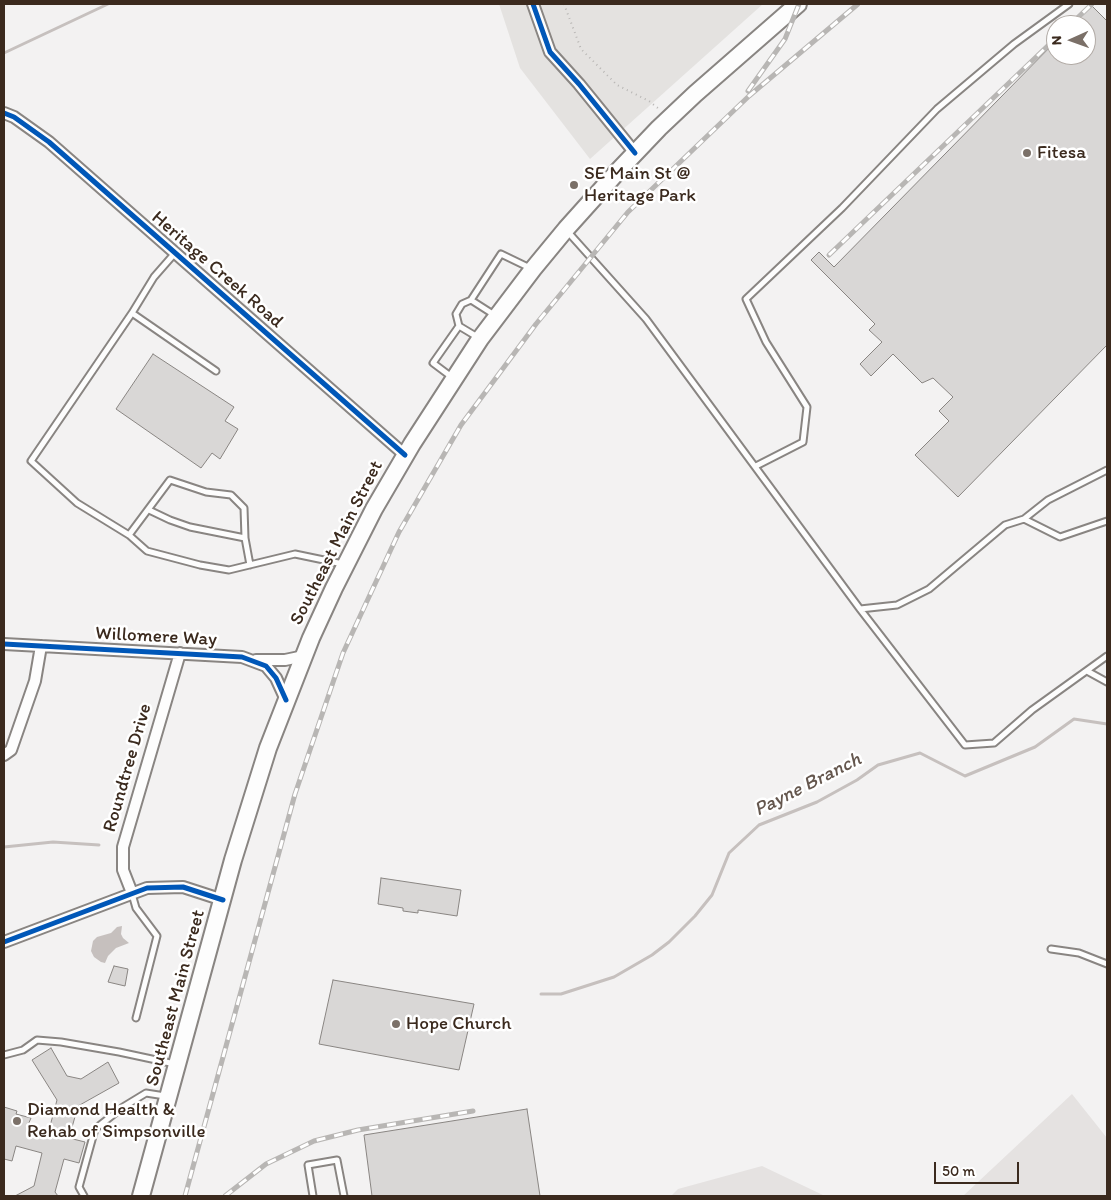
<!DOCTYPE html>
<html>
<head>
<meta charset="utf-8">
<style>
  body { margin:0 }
  #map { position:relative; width:1111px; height:1200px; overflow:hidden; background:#f3f2f2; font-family:Itim,sans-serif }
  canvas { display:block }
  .frame { position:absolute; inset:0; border:5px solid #3b2a1e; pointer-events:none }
  .north { position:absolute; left:1046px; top:15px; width:50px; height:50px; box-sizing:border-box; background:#fff; border:1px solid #b1aaa5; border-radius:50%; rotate:268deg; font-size:14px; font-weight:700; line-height:20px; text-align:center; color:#3b2a1e }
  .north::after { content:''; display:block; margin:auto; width:18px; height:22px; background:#7b7068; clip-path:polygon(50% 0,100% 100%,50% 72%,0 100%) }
  .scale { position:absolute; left:934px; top:1162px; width:85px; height:22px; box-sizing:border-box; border:2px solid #3b2a1e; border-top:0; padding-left:6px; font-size:15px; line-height:18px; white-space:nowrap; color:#3b2a1e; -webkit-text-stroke:4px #fff; paint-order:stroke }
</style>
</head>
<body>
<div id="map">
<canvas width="1111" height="1200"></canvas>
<div class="frame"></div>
<div class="north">N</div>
<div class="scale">50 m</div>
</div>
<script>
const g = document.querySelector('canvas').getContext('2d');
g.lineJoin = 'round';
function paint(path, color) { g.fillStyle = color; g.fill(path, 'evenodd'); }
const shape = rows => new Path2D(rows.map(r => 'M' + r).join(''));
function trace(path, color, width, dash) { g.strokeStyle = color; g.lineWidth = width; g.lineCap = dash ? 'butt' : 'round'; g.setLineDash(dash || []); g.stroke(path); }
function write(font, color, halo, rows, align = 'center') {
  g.font = font + ' Itim,sans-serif'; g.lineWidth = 5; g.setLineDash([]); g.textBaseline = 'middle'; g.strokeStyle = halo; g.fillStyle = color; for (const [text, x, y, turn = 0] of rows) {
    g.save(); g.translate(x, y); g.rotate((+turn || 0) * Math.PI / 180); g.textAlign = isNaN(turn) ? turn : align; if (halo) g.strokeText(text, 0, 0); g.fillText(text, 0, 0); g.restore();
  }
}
paint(shape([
  [1072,1094,1107,1138,1107,1196,963,1196],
  [762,1166,825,1196,671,1196,678,1189]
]), '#e5e2e1');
paint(shape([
  [499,4,763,4,590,159,520,68]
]), '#e4e2e0');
paint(shape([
  [122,926,121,934,123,938,129,943,116,948,108,956,105,963,101,962,94,957,91,951,93,941,97,937,111,933,117,927]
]), '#c6c0be');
trace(shape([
  [4,53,108,4],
  [4,847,53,842,99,845],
  [541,994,561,994,614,977,652,955,669,942,695,916,712,895,729,853,759,825,817,802,857,780,878,765,920,753,965,776,1035,747,1074,719,1107,724]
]), '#c6c0be', 3);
const building = shape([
  [1091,5,1107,21,1107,345,958,497,915,455,949,421,939,411,953,397,933,378,922,383,893,354,871,376,860,364,882,342,869,330,875,324,811,260,819,252,834,267,1056,41,1056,55,1086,55,1086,25,1071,25,1091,5],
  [153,354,234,407,225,421,238,429,220,459,212,453,201,468,116,409,153,354],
  [381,878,461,890,457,916,418,910,418,913,403,911,403,908,378,904,381,878],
  [114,966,128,969,125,986,108,982,114,966],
  [333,980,474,1004,459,1070,319,1044,333,980],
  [51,1048,67,1076,81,1079,108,1062,119,1083,78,1106,69,1138,85,1142,79,1163,64,1159,55,1192,58,1196,15,1196,34,1186,42,1153,16,1146,12,1161,4,1159,4,1107,17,1111,16,1114,31,1118,28,1125,49,1130,57,1100,32,1060,51,1048],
  [527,1109,540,1196,372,1196,364,1135,527,1109]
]);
paint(building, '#d9d7d6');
trace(building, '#898582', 1);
const lane = shape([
  [568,232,646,319,860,609,965,745,994,743,1032,710,1107,656],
  [175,253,154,277,132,313,216,371],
  [496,316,471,300,501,254,530,268],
  [459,326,456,314,462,304,471,300],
  [453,378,433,363,459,326,479,338],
  [756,466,803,442,807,407,766,342,746,299,842,208,937,109,1014,44,1069,4],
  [149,510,170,520,190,527,245,538],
  [1024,519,1048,500,1107,470],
  [129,535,77,503,31,461,132,313],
  [250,565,245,538,244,508,231,495,206,492,170,480,129,535,147,551,200,565,229,570,295,554,343,564],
  [860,609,897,605,929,589,1005,525,1024,519,1060,537,1107,521],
  [1087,671,1107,682],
  [132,894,136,908,157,936,136,1018],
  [1051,949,1079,953,1107,964],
  [4,1055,23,1050,37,1040,61,1042,119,1052,175,1064],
  [84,1196,79,1187,95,1129,123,1107,146,1093,165,1096],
  [313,1196,308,1165,337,1160,344,1196]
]);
const street = shape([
  [533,4,550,52,579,84,635,153],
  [4,113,14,117,49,142,405,455],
  [4,644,242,657,266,666,276,678,286,700],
  [256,660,285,660,304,656],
  [4,755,11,750,35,681,41,646],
  [132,893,123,870,123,847,180,653],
  [4,942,147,888,183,887,223,900]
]);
const primary = shape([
  [141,1196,233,860,268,748,311,638,334,588,374,509,412,444,480,339,533,269,566,229,619,170,659,128,695,94,798,4]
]);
trace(lane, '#898582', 9);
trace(street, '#898582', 14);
trace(primary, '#898582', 20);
trace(shape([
  [564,4,581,49,617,85,649,101,659,109]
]), '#b8b6b4', 2, [1, 4]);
trace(lane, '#fdfdfd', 5);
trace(street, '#fdfdfd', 10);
trace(primary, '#fdfdfd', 16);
const rail = shape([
  [1070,25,1092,4],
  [748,91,785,39,799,4],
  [829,255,1056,38],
  [185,1196,295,794,343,653,399,532,461,425,536,324,628,212,749,96,858,4],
  [225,1196,266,1164,314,1141,358,1130,473,1111]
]);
trace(rail, '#b8b6b4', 5);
trace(rail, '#fff', 3, [9]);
trace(shape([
  [533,4,550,52,579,84,635,153],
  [4,113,14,117,49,142,405,455],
  [4,644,242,657,266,666,276,678,286,700],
  [4,942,147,888,183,887,223,900]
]), '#0057b8', 5);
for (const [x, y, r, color] of [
  [1027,153,5,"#7b7068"],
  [574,185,5,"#7b7068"],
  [396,1024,5,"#7b7068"],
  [17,1121,5,"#7b7068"]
]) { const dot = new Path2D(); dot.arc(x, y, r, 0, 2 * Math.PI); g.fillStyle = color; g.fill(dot); trace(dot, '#fff', 2); }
write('19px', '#3b2a1e', '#fff', [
  ["Fitesa",1037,153],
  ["SE Main St @",584,174],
  ["Heritage Park",584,196],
  ["Hope Church",406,1024],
  ["Diamond Health &",27,1110],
  ["Rehab of Simpsonville",27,1132]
], 'left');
write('19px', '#3b2a1e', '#fff', [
  ["Heritage Creek Road",217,270,41],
  ["Southeast Main Street",337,543,-63],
  ["Willomere Way",156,637,3],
  ["Roundtree Drive",128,768,-74],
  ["Southeast Main Street",176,998,-75]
]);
write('italic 20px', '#65574e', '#fff', [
  ["Payne Branch",808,785,-27]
]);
</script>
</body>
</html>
